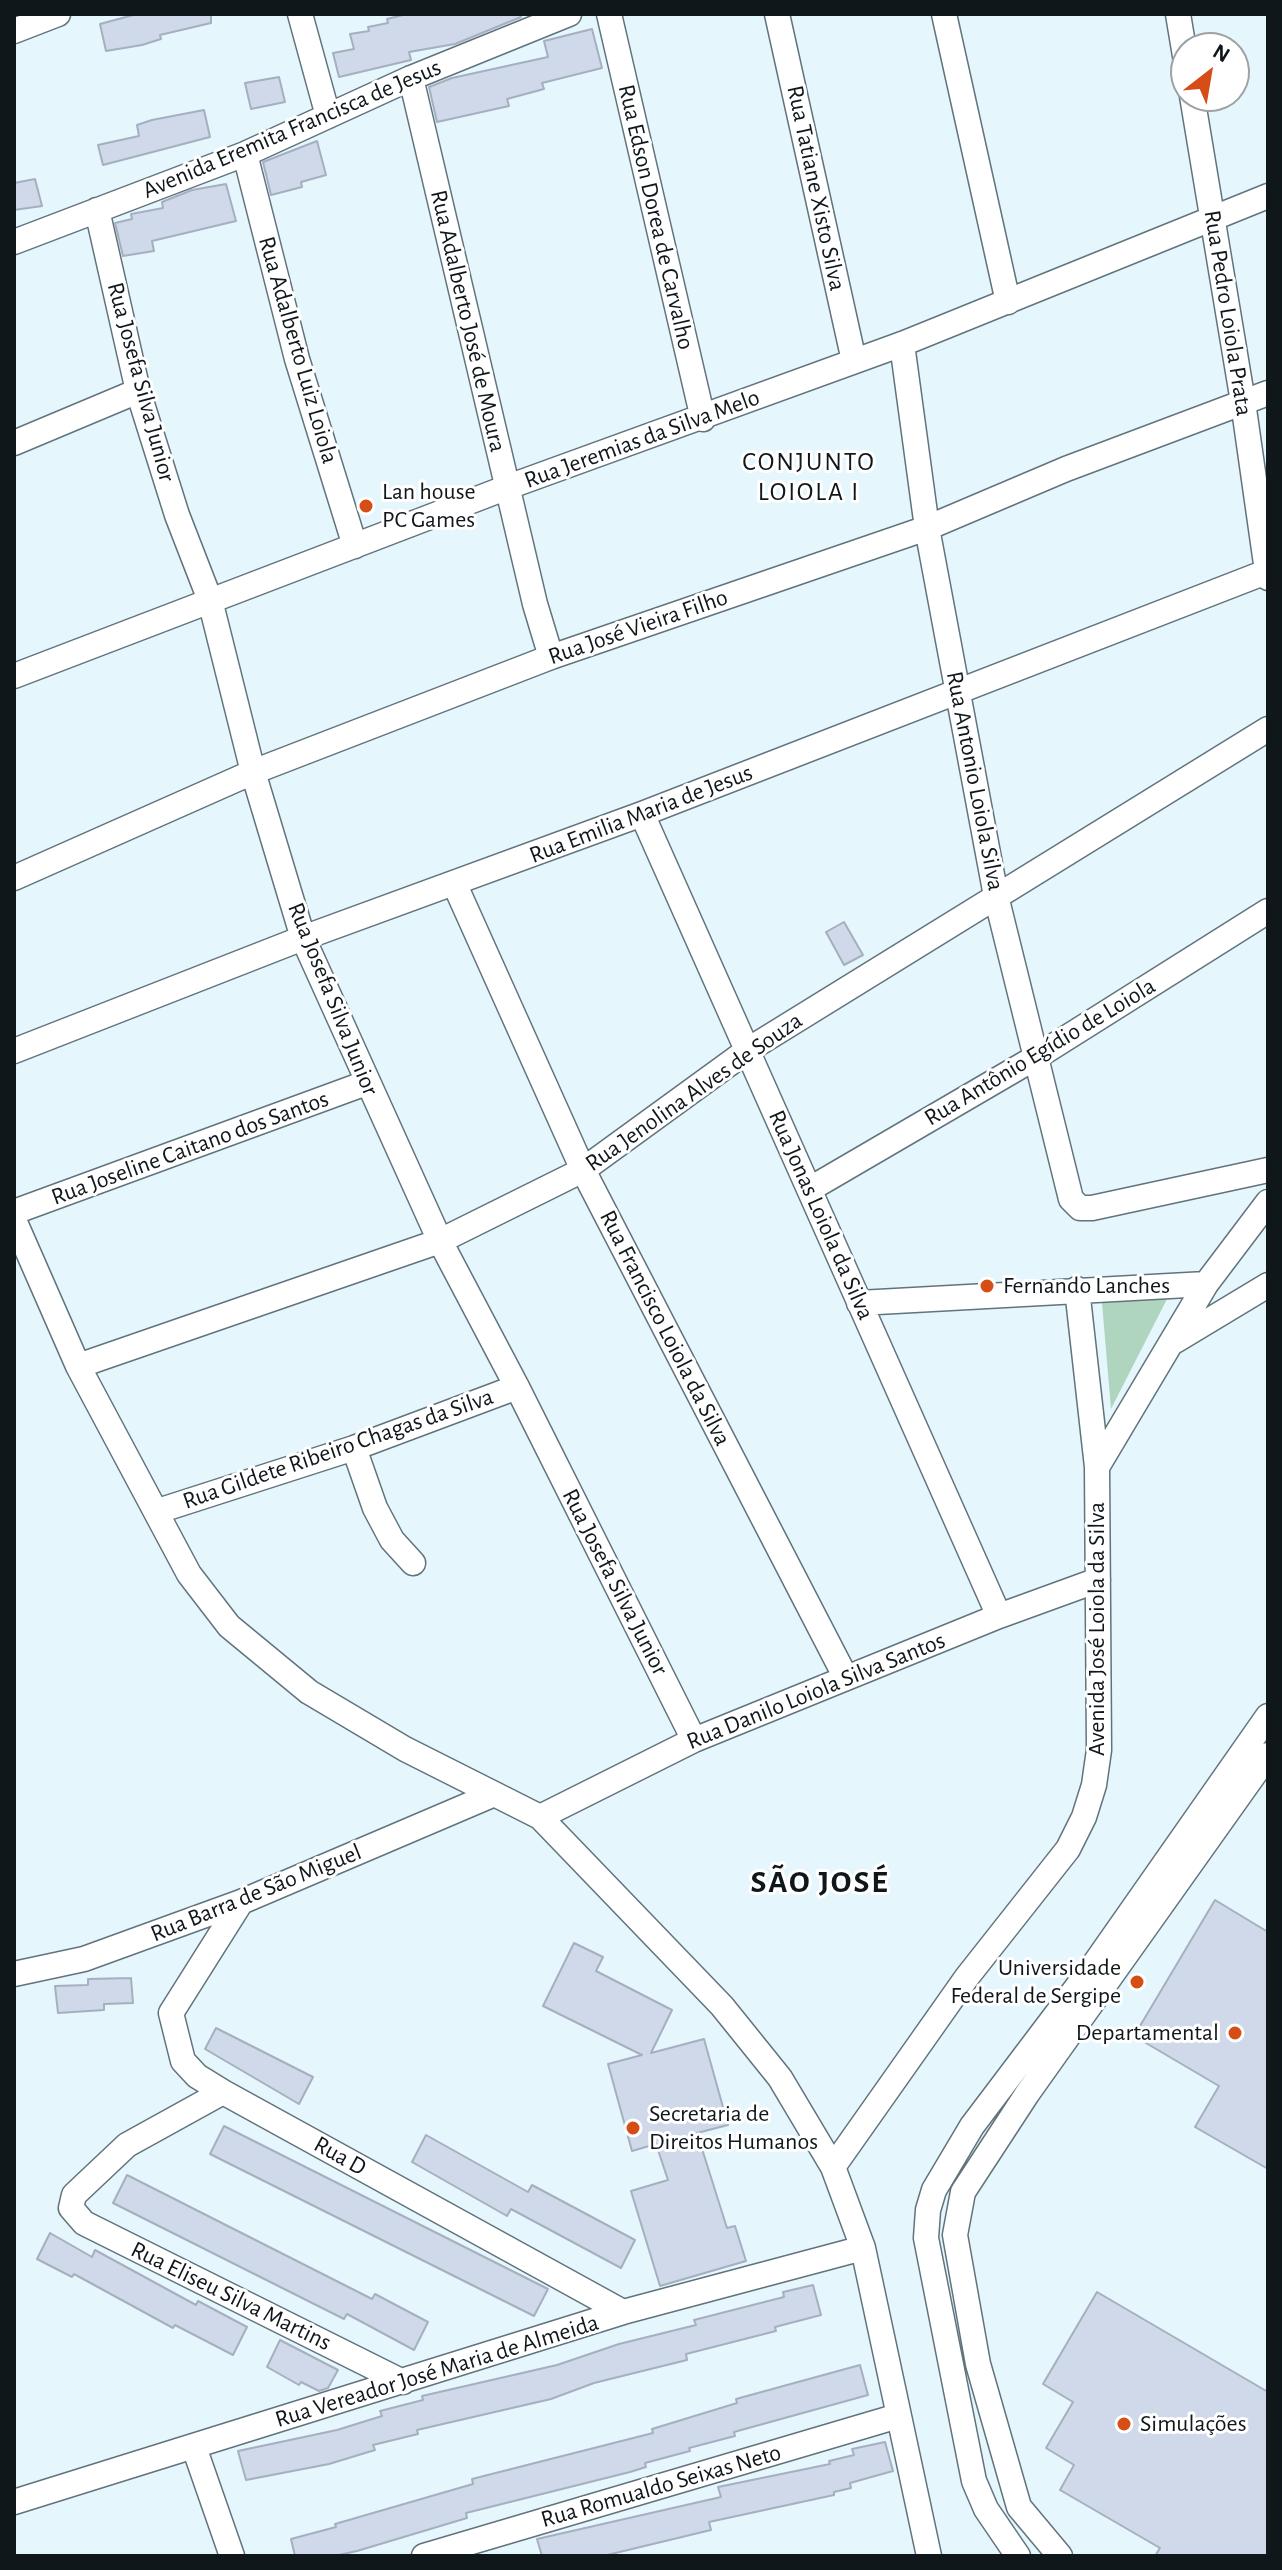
<!DOCTYPE html>
<html>
<head>
<meta charset="utf-8">
<style>
  body { margin:0 }
  #map { position:relative; width:1282px; height:2570px; overflow:hidden; background:#e5f6fd; font-family:"Alegreya Sans",sans-serif }
  canvas { display:block }
  .frame { position:absolute; inset:0; border:16px solid #10171b; pointer-events:none }
  .north { position:absolute; left:1170px; top:32px; width:80px; height:80px; box-sizing:border-box; background:#fff; border:2px solid #9fa2a4; border-radius:50%; rotate:31deg; font-size:22px; font-weight:700; line-height:32px; text-align:center; color:#10171b }
  .north::after { content:''; display:block; margin:auto; width:28px; height:36px; background:#d44e16; clip-path:polygon(50% 0,100% 100%,50% 72%,0 100%) }
</style>
</head>
<body>
<div id="map">
<canvas width="1282" height="2570"></canvas>
<div class="frame"></div>
<div class="north">N</div>
</div>
<script>
const g = document.querySelector('canvas').getContext('2d');
g.lineJoin = 'round';
function paint(path, color) { g.fillStyle = color; g.fill(path, 'evenodd'); }
const shape = rows => new Path2D(rows.map(r => 'M' + r).join(''));
function trace(path, color, width, dash) { g.strokeStyle = color; g.lineWidth = width; g.lineCap = dash ? 'butt' : 'round'; g.setLineDash(dash || []); g.stroke(path); }
function write(font, color, halo, rows, align = 'center') {
  g.font = font + ' "Alegreya Sans",sans-serif'; g.lineWidth = 6; g.setLineDash([]); g.textBaseline = 'middle'; g.strokeStyle = halo; g.fillStyle = color; for (const [text, x, y, turn = 0] of rows) {
    g.save(); g.translate(x, y); g.rotate((+turn || 0) * Math.PI / 180); g.textAlign = isNaN(turn) ? turn : align; if (halo) g.strokeText(text, 0, 0); g.fillText(text, 0, 0); g.restore();
  }
}
paint(shape([
  [1167,1299,1111,1409,1102,1303]
]), '#b0d5be');
const building = shape([
  [137,14,211,14,211,23,160,35,161,39,142,45,106,51,100,24,137,14],
  [407,14,520,14,521,17,455,44,409,52,411,60,339,77,333,53,354,49,350,34,369,31,368,27,388,23,387,19,407,14],
  [592,29,602,68,542,83,544,89,507,99,509,106,437,122,429,87,452,78,548,57,544,41,592,29],
  [279,77,285,102,251,109,245,83,279,77],
  [204,110,210,137,103,165,98,145,139,136,137,125,152,120,204,110],
  [317,141,326,175,301,182,302,187,271,195,263,162,317,141],
  [35,179,42,206,14,210,14,183,35,179],
  [226,184,236,221,152,241,154,251,123,256,115,223,132,219,131,214,163,208,162,202,192,190,226,184],
  [844,922,863,955,844,965,826,932,844,922],
  [1215,1900,1268,1932,1268,2169,1195,2127,1219,2086,1134,2036,1215,1900],
  [574,1943,603,1957,596,1971,672,2010,651,2053,704,2039,728,2125,697,2133,727,2228,735,2226,746,2261,660,2286,631,2191,668,2180,656,2144,632,2151,608,2064,642,2055,543,2006,574,1943],
  [131,1978,133,2003,104,2004,104,2010,58,2013,55,1986,88,1985,88,1979,131,1978],
  [216,2028,313,2077,299,2104,205,2049,216,2028],
  [224,2126,548,2289,534,2316,210,2154,224,2126],
  [426,2135,528,2192,532,2185,635,2240,621,2268,511,2209,507,2216,412,2162,426,2135],
  [127,2175,372,2299,375,2294,428,2322,414,2350,347,2314,344,2319,113,2203,127,2175],
  [50,2233,92,2257,95,2250,196,2305,198,2301,247,2327,233,2355,175,2325,173,2328,74,2274,72,2277,37,2259,50,2233],
  [813,2285,821,2315,775,2327,776,2331,686,2354,687,2360,594,2383,551,2399,417,2430,418,2434,373,2445,375,2450,329,2464,246,2480,238,2451,337,2430,382,2416,380,2411,423,2400,422,2396,557,2365,619,2344,696,2325,694,2320,784,2297,783,2292,813,2285],
  [1097,2292,1268,2392,1268,2556,1155,2556,1160,2548,1060,2490,1074,2465,1046,2448,1073,2402,1043,2384,1097,2292],
  [280,2340,338,2370,328,2388,319,2391,301,2382,299,2385,267,2367,280,2340],
  [860,2365,868,2395,734,2432,735,2436,689,2448,690,2451,645,2463,646,2467,630,2472,466,2513,467,2518,357,2551,334,2556,295,2556,291,2539,336,2527,335,2524,473,2484,472,2479,653,2433,652,2429,737,2403,736,2399,860,2365],
  [885,2442,893,2471,850,2483,851,2488,834,2492,834,2495,709,2522,711,2530,603,2556,542,2556,537,2539,721,2497,718,2487,830,2464,829,2461,854,2455,852,2449,885,2442]
]);
paint(building, '#cfd9ea');
trace(building, '#a6afbf', 2);
const minor = shape([
  [300,14,328,116],
  [609,14,703,419],
  [777,14,854,361],
  [944,14,1008,302],
  [1178,14,1186,62],
  [14,31,58,14],
  [411,78,535,604,551,657],
  [1192,96,1243,402,1268,578],
  [245,154,297,359,355,546],
  [97,210,138,391,177,515,210,600,253,772,303,938,440,1241,517,1387,694,1740],
  [14,242,245,154,411,78,569,14],
  [902,344,927,528,996,896,1071,1199,1080,1208,1092,1208,1268,1170],
  [14,443,138,391],
  [14,676,508,487,902,344,1268,196],
  [642,814,999,1616],
  [14,878,253,772,551,657,927,528,1066,469,1268,393],
  [455,885,583,1170,846,1678],
  [14,1051,303,938,642,814,1266,572],
  [810,1189,1033,1059,1268,911],
  [14,1212,366,1083],
  [14,1220,78,1366,189,1574,229,1626,309,1692,405,1749,540,1817,722,2006,780,2078,833,2167,863,2248,929,2556],
  [859,1303,1206,1284],
  [1175,1341,1268,1285],
  [78,1366,440,1241,583,1170,748,1050,1268,729],
  [354,1448,375,1508,392,1540,413,1563],
  [1097,1467,1206,1284,1268,1202],
  [158,1511,354,1448,517,1387],
  [540,1817,694,1740,999,1616,1098,1580],
  [14,1974,84,1959,241,1902,492,1795],
  [223,2092,197,2076,183,2061,171,2013,241,1902],
  [833,2167,967,1977,1068,1849,1084,1817,1094,1785,1099,1750,1097,1467,1077,1289],
  [403,2382,84,2223,71,2208,74,2195,127,2145,223,2092,623,2312],
  [194,2447,232,2556],
  [14,2502,623,2312,863,2248],
  [424,2556,898,2416],
  [1018,2556,986,2509,974,2481,926,2238,928,2210,934,2190,972,2126,1093,1966,1268,1716],
  [1060,2556,1019,2507,978,2364,955,2235,963,2192,1027,2094,1268,1755]
]);
trace(minor, '#61737c', 27);
trace(minor, '#fff', 24);
for (const [x, y, r, color] of [
  [366,506,8,"#d44e16"],
  [987,1286,8,"#d44e16"],
  [1137,1982,8,"#d44e16"],
  [1235,2033,8,"#d44e16"],
  [633,2128,8,"#d44e16"],
  [1124,2424,8,"#d44e16"]
]) { const dot = new Path2D(); dot.arc(x, y, r, 0, 2 * Math.PI); g.fillStyle = color; g.fill(dot); trace(dot, '#fff', 3); }
write('24px', '#10171b', '#fff', [
  ["Avenida Eremita Francisca de Jesus",292,129,-23],
  ["Rua Tatiane Xisto Silva",816,188,78],
  ["Rua Edson Dorea de Carvalho",656,217,77],
  ["Rua Pedro Loiola Prata",1228,313,81],
  ["Rua Adalberto José de Moura",468,321,77],
  ["Rua Adalberto Luiz Loiola",298,350,74],
  ["Rua Josefa Silva Junior",141,382,75],
  ["Rua Jeremias da Silva Melo",642,439,-20],
  ["Rua José Vieira Filho",638,627,-19],
  ["Rua Antonio Loiola Silva",975,781,79],
  ["Rua Emilia Maria de Jesus",641,814,-21],
  ["Rua Josefa Silva Junior",333,999,68],
  ["Rua Antônio Egídio de Loiola",1040,1052,-31],
  ["Rua Jenolina Alves de Souza",694,1092,-35],
  ["Rua Joseline Caitano dos Santos",190,1148,-20],
  ["Rua Jonas Loiola da Silva",821,1215,66],
  ["Rua Francisco Loiola da Silva",665,1328,63],
  ["Rua Gildete Ribeiro Chagas da Silva",338,1449,-19],
  ["Rua Josefa Silva Junior",615,1582,63],
  ["Avenida José Loiola da Silva",1097,1629,-90],
  ["Rua Danilo Loiola Silva Santos",816,1691,-22],
  ["Rua Barra de São Miguel",256,1893,-22],
  ["Rua D",340,2156,29],
  ["Rua Eliseu Silva Martins",231,2296,26],
  ["Rua Vereador José Maria de Almeida",437,2371,-17],
  ["Rua Romualdo Seixas Neto",661,2486,-16]
]);
write('24px', '#10171b', '#fff', [
  ["Lan house",382,492],
  ["PC Games",382,520],
  ["Fernando Lanches",1003,1286],
  ["Universidade",1121,1968,"right"],
  ["Federal de Sergipe",1121,1996,"right"],
  ["Departamental",1219,2033,"right"],
  ["Secretaria de",649,2114],
  ["Direitos Humanos",649,2142],
  ["Simulações",1140,2424]
], 'left');
g.letterSpacing = '2px';
write('26px', '#10171b', '#fff', [
  ["CONJUNTO",809,462],
  ["LOIOLA I",809,492]
]);
g.letterSpacing = '0px';
g.letterSpacing = '2px';
write('bold 32px', '#10171b', '#fff', [
  ["SÃO JOSÉ",820,1882]
]);
g.letterSpacing = '0px';
</script>
</body>
</html>
